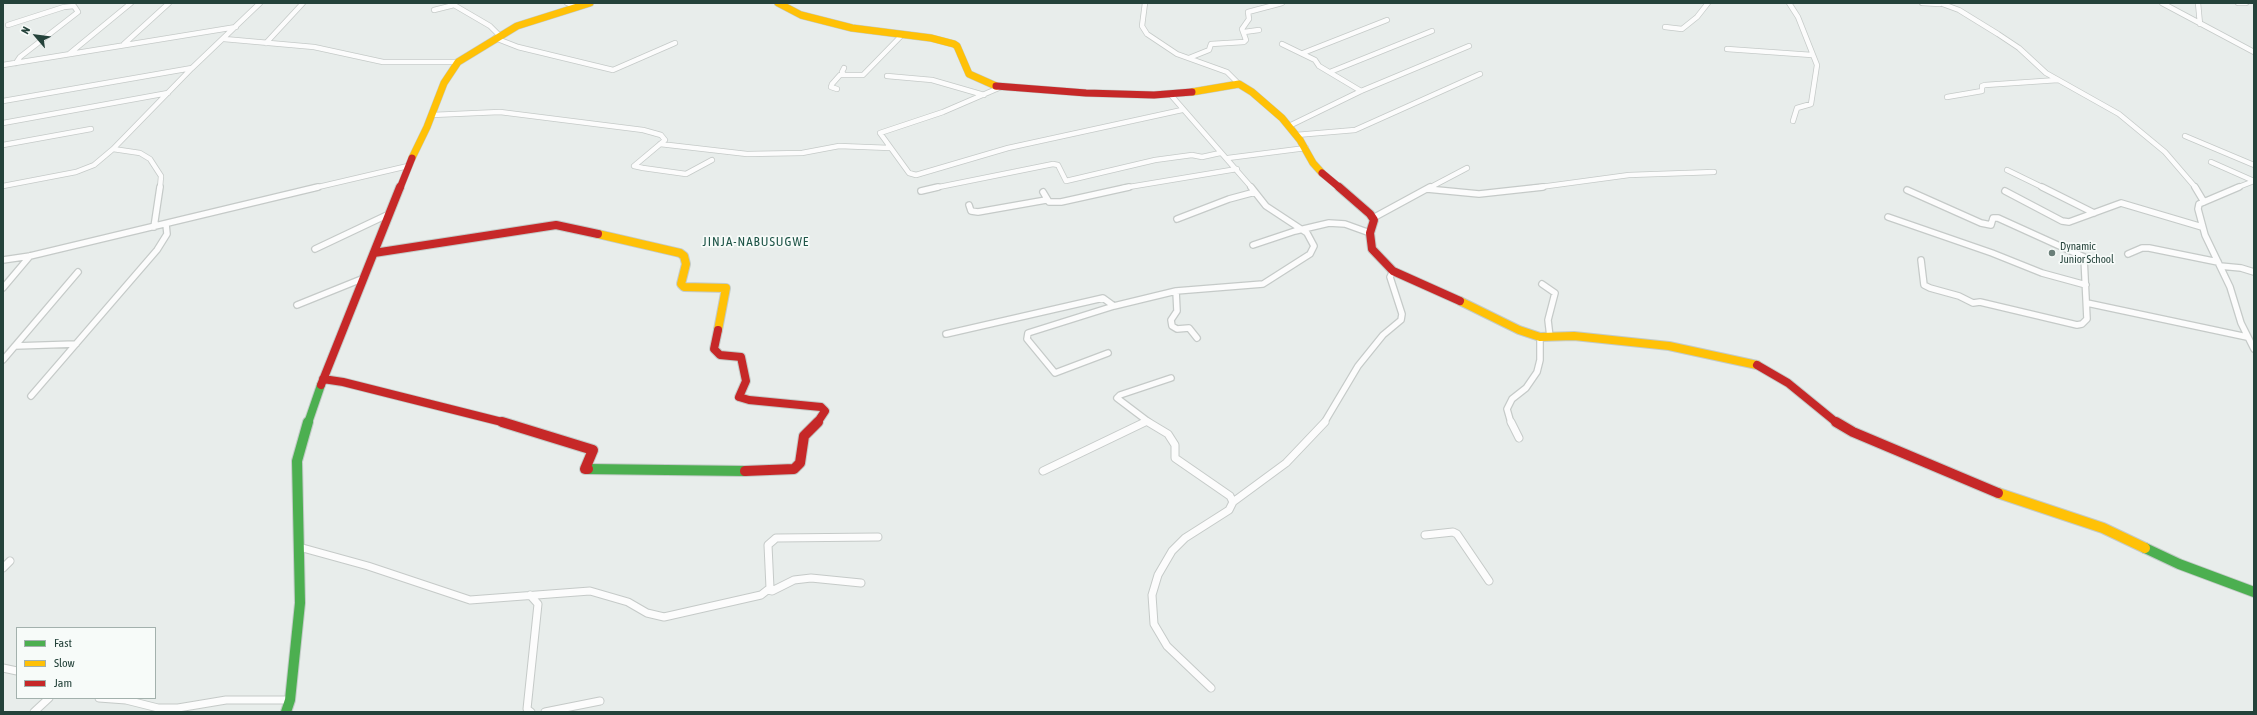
<!DOCTYPE html>
<html>
<head>
<meta charset="utf-8">
<style>
  body { margin:0 }
  #map { position:relative; width:2257px; height:715px; overflow:hidden; background:#e8edeb; font-family:"Asap Condensed",sans-serif }
  canvas { display:block }
  .frame { position:absolute; inset:0; border:4px solid #24423a; pointer-events:none }
  .legend { position:absolute; left:16px; top:627px; width:140px; height:72px; box-sizing:border-box; background:#f7fbf9; border:1px solid #a3b1ad; margin:0; padding:5px 7px; list-style:none; font-size:12px; color:#24423a }
  .legend li { display:flex; align-items:center; gap:8px; height:20px }
  .legend b { width:20px; border:1px solid #a3b1ad }
  .north { position:absolute; left:16px; top:16px; width:40px; height:40px; -webkit-text-stroke:3px #f7fbf9; paint-order:stroke; rotate:298deg; font-size:11px; font-weight:700; line-height:16px; text-align:center; color:#24423a }
  .north::after { content:''; display:block; margin:auto; width:14px; height:18px; background:#24423a; clip-path:polygon(50% 0,100% 100%,50% 72%,0 100%) }
</style>
</head>
<body>
<div id="map">
<canvas width="2257" height="715"></canvas>
<div class="frame"></div>
<ul class="legend">
<li><b style="height:5px;background:#4caf50"></b>Fast</li>
<li><b style="height:5px;background:#ffc107"></b>Slow</li>
<li><b style="height:5px;background:#c62828"></b>Jam</li>
</ul>
<div class="north">N</div>
</div>
<script>
const g = document.querySelector('canvas').getContext('2d');
g.lineJoin = 'round';
const shape = rows => new Path2D(rows.map(r => 'M' + r).join(''));
function trace(path, color, width, dash) { g.strokeStyle = color; g.lineWidth = width; g.lineCap = dash ? 'butt' : 'round'; g.setLineDash(dash || []); g.stroke(path); }
function write(font, color, halo, rows, align = 'center') {
  g.font = font + ' "Asap Condensed",sans-serif'; g.lineWidth = 3.5; g.setLineDash([]); g.textBaseline = 'middle'; g.strokeStyle = halo; g.fillStyle = color; for (const [text, x, y, turn = 0] of rows) {
    g.save(); g.translate(x, y); g.rotate((+turn || 0) * Math.PI / 180); g.textAlign = isNaN(turn) ? turn : align; if (halo) g.strokeText(text, 0, 0); g.fillText(text, 0, 0); g.restore();
  }
}
const streetFar2 = shape([
  [567,3,577,7],
  [1145,3,1142,26,1147,34,1177,54,1227,72,1239,84],
  [1789,3,1798,17,1817,65,1811,104,1797,108,1793,121],
  [1922,3,1940,4],
  [1940,3,1959,10,1998,34,2019,48,2046,73,2119,114,2165,152,2196,188],
  [2162,3,2254,52],
  [2198,3,2200,24],
  [2238,3,2246,3],
  [434,10,454,5,490,26,499,35],
  [8,25,64,7,74,6,78,12,20,57,16,63],
  [1665,27,1682,29,1697,17,1708,3],
  [1244,32,1259,30],
  [495,38,518,47,613,70,675,43],
  [224,39,314,47,383,62,458,62],
  [266,43,303,3],
  [124,44,169,3],
  [1282,44,1315,60,1319,66,1361,91],
  [1727,49,1812,55],
  [1303,53,1387,20],
  [69,54,131,3],
  [1189,58,1209,50,1211,44,1244,42,1246,40,1242,29,1249,19,1248,12,1282,3],
  [3,65,236,27],
  [844,68,842,72,844,75,863,75,903,34],
  [1330,72,1432,31],
  [887,76,932,80,984,95],
  [1001,87,943,112,880,133,909,173,916,175,1008,148,1182,110],
  [837,89,831,87,832,84,840,75,844,75],
  [1170,94,1252,188],
  [1947,97,1982,91,1982,86,1985,85,2058,80],
  [3,101,192,68],
  [432,115,500,112,643,130,661,135,665,140,634,166,643,168,686,174,712,160],
  [3,123,168,93],
  [1289,126,1361,91,1469,46],
  [1296,135,1355,130,1480,74],
  [2185,136,2254,165],
  [660,144,747,154,802,153,839,146,890,148],
  [3,145,91,129],
  [113,149,140,153,150,159,161,176,160,188],
  [1228,158,1306,148],
  [2211,162,2254,181],
  [2007,170,2044,188],
  [3,186,76,172,94,165,113,149,192,68,260,3],
  [314,188,408,166],
  [934,188,1053,164,1058,165,1066,181,1155,160,1192,155,1202,157,1220,153],
  [1123,188,1237,169],
  [1429,188,1467,168],
  [1533,188,1629,175,1714,172],
  [2236,188,2254,181]
]);
const streetFar1 = shape([
  [2042,187,2094,213],
  [2195,187,2204,202],
  [2239,187,2199,204,2198,209,2205,235,2230,287,2241,323,2254,349],
  [1427,189,1479,194,1543,187],
  [1907,190,1981,223,1991,225,1993,218,1998,218,2084,257,2087,319,2082,324,2077,325,1980,302,1973,303,1959,296,1930,288,1924,285,1921,260],
  [921,191,938,187],
  [2005,191,2062,221,2069,222,2121,203,2202,227],
  [1043,192,1049,202,1061,202,1129,187],
  [969,205,971,211,978,212,1046,200],
  [1888,217,1992,253,2042,273,2086,285],
  [1373,218,1430,187],
  [1177,219,1229,199,1255,192],
  [154,227,160,187],
  [1253,245,1295,231,1329,223,1345,224,1370,233],
  [315,249,389,214],
  [2128,254,2142,248,2149,248,2218,262],
  [3,260,30,256,318,187],
  [2220,266,2241,268,2254,272],
  [1542,284,1555,293,1548,320,1550,337],
  [3,288,30,256],
  [1176,291,1177,311,1171,320,1172,326,1177,329,1189,328,1197,338],
  [2087,303,2247,337],
  [297,305,364,278],
  [946,334,1103,298,1114,306,1176,291,1263,284,1310,254,1314,246,1307,233,1266,206,1251,187],
  [15,346,76,344],
  [1108,353,1055,373,1027,339,1028,333,1114,306],
  [3,360,78,272],
  [31,396,157,250,167,234,166,224],
  [1143,423,1147,421],
  [1150,423,1117,398,1120,395,1171,378],
  [1324,423,1358,366,1383,335,1401,320,1402,314,1390,277,1393,271],
  [1511,423,1507,409,1512,399,1526,388,1537,372,1540,360,1540,337]
]);
const street = shape([
  [1148,422,1168,434,1175,445,1175,458,1230,496,1233,502],
  [1511,422,1519,438],
  [1043,471,1145,422],
  [1425,535,1453,532,1457,534,1489,581],
  [299,547,368,566,470,600,590,591,628,602,647,613,664,617,761,595,770,588,768,545,776,538,878,537],
  [3,568,10,561],
  [768,590,772,591,794,580,811,578,861,583],
  [530,595,538,604,527,709,531,712],
  [3,668,17,671],
  [1211,688,1167,646,1154,624,1152,595,1158,575,1172,551,1185,538,1229,510,1233,502,1286,463,1325,422],
  [99,698,126,700,158,708,178,708,226,700,290,700],
  [34,712,49,698],
  [545,712,600,701]
]);
const fastFar1 = shape([
  [308,423,321,385]
]);
const fast = shape([
  [588,469,745,471],
  [2145,548,2179,564,2254,592],
  [286,712,290,700,300,603,297,461,308,422]
]);
const slowFar2 = shape([
  [778,3,801,15,852,28,931,38,954,44,957,46,969,74,996,86],
  [1192,92,1239,84,1252,92,1282,118,1300,140,1313,163,1322,173],
  [412,158,427,127,444,83,458,62,517,26,590,3]
]);
const slowFar1 = shape([
  [598,234,680,253,684,256,686,264,681,284,684,287,726,288,718,330],
  [1460,301,1519,330,1540,337,1574,336,1669,346,1757,365]
]);
const slow = shape([
  [1998,493,2103,528,2145,548]
]);
const jamFar2 = shape([
  [996,86,1086,93,1154,95,1192,92],
  [1322,173,1340,188],
  [400,188,412,158]
]);
const jamFar1 = shape([
  [1339,187,1370,214,1374,220,1370,233,1372,249,1393,271,1460,301],
  [374,253,556,225,598,234],
  [718,330,714,349,720,355,741,357,746,381,739,397,749,400,821,407,825,411,817,423],
  [1757,365,1788,383,1837,423],
  [323,379,343,382,506,423],
  [321,385,400,187]
]);
const jam = shape([
  [502,422,593,450,585,469,588,469],
  [1836,422,1853,432,1998,493],
  [745,471,794,469,800,463,804,436,818,422]
]);
trace(streetFar2, '#c5cac8', 6);
trace(streetFar1, '#c5cac8', 8);
trace(street, '#c5cac8', 9);
trace(fastFar1, '#c3cbc8', 10);
trace(fast, '#c3cbc8', 12);
trace(slowFar2, '#c3cbc8', 8);
trace(slowFar1, '#c3cbc8', 10);
trace(slow, '#c3cbc8', 12);
trace(jamFar2, '#c3cbc8', 8);
trace(jamFar1, '#c3cbc8', 10);
trace(jam, '#c3cbc8', 12);
trace(streetFar2, '#fcfcfc', 4.5);
trace(streetFar1, '#fcfcfc', 5.5);
trace(street, '#fcfcfc', 7);
trace(fastFar1, '#4caf50', 8);
trace(fast, '#4caf50', 10);
trace(slowFar2, '#ffc107', 7);
trace(slowFar1, '#ffc107', 8);
trace(slow, '#ffc107', 10);
trace(jamFar2, '#c62828', 7);
trace(jamFar1, '#c62828', 8);
trace(jam, '#c62828', 10);
for (const [x, y, r, color] of [
  [2052,253,4,"#697e78"]
]) { const dot = new Path2D(); dot.arc(x, y, r, 0, 2 * Math.PI); g.fillStyle = color; g.fill(dot); trace(dot, '#f7fbf9', 1.5); }
write('11px', '#24423a', '#f7fbf9', [
  ["Dynamic",2060,247],
  ["Junior School",2060,260]
], 'left');
g.letterSpacing = '1px';
write('13px', '#1f5548', '#f7fbf9', [
  ["JINJA-NABUSUGWE",756,242]
]);
g.letterSpacing = '0px';
</script>
</body>
</html>
